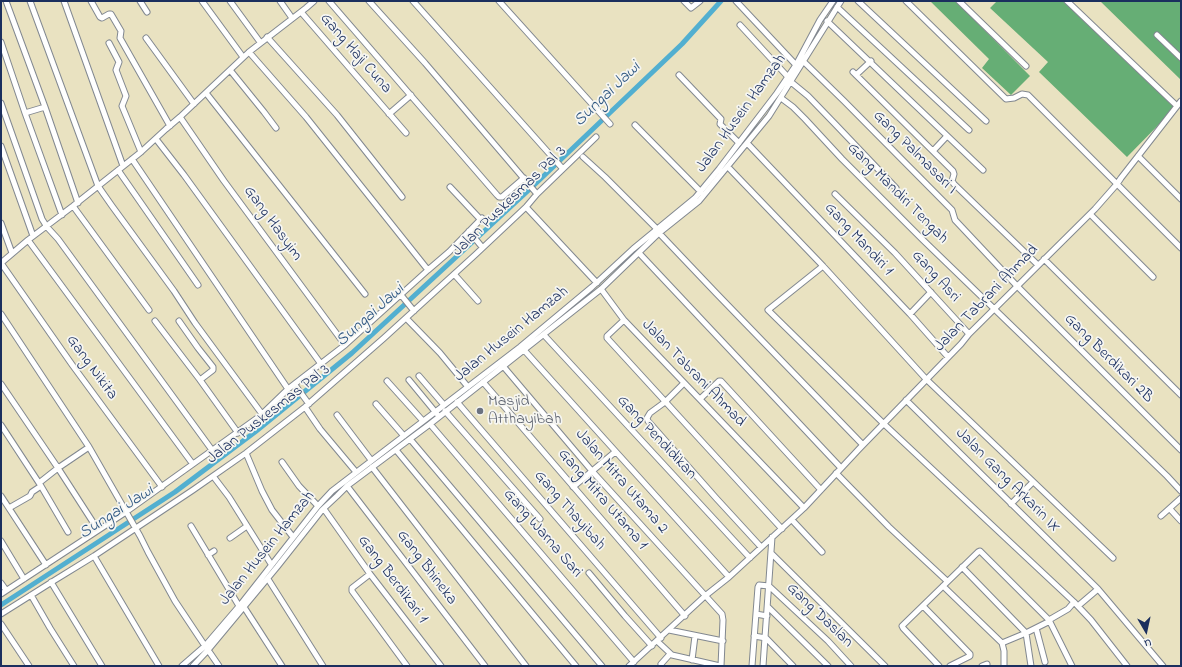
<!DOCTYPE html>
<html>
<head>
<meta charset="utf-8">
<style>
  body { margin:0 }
  #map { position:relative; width:1182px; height:667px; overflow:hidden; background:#e9e2c1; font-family:"Indie Flower",sans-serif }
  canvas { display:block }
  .frame { position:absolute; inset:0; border:2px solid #1b2f5e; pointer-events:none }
  .north { position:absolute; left:1126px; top:611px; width:40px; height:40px; -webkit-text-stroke:3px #f6f6f2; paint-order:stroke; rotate:171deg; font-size:11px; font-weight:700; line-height:16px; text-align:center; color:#1b2f5e }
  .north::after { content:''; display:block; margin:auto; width:14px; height:18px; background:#1b2f5e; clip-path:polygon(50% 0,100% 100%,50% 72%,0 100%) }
</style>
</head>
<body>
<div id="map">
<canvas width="1182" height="667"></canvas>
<div class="frame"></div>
<div class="north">U</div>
</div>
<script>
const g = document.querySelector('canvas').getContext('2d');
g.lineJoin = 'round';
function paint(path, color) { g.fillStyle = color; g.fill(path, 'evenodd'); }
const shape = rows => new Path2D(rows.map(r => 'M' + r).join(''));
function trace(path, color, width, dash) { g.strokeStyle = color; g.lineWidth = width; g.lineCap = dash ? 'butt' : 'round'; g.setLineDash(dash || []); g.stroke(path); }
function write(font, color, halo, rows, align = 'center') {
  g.font = font + ' "Indie Flower",sans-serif'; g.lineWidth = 3.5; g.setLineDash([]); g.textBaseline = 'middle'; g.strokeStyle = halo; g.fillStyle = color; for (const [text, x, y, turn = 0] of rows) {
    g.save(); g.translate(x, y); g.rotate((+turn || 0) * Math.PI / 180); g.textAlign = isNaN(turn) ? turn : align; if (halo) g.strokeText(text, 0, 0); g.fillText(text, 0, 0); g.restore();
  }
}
paint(shape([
  [930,1,956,1,1030,76,1011,95,982,68,989,59],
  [997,1,1065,1,1176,107,1127,157,1039,72,1048,62,990,8],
  [1100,1,1181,1,1181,80]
]), '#66ae75');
trace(shape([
  [1,605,175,492,255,432,352,353,531,188,682,44,721,1]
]), '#52afd0', 5);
const minor = shape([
  [6,1,45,107,25,113],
  [30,1,98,186,112,206,174,291,195,323,262,414],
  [64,1,123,166],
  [91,1,100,17,102,18,109,14,111,14,121,31,120,38,170,126],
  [140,1,147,12],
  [202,1,243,57],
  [230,1,260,42],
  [280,1,292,18],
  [329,1,497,195,499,197,502,197,524,178],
  [369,1,425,63,537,194],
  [413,1,563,169],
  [499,1,610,124],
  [684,1,691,8,700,1],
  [736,1,796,65],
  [858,1,986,121],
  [906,1,1006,99,1014,98,1022,94,1028,95,1181,248],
  [959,1,1026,66],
  [1067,1,1177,106],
  [837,7,969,130],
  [301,12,406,133],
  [827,21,983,170],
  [740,25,788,77],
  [1157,35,1181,58],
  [267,37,337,115,402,197],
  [146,38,194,104],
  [1,42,25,113,62,215],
  [109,43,119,62,116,70,126,96,122,106,141,152],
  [803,61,844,101,952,210,955,220,1017,286,1181,450],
  [230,70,264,112,276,128],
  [853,72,953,171,954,174,952,181,954,184,1038,265],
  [679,75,721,119,720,124,739,143],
  [856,75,871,61],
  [791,82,808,96,837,126,896,188],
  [206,93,365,294],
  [781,98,793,107,805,119,842,159,923,240,1167,476,1181,491],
  [1,103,42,219,47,227,58,239,212,450],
  [45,107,78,203],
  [389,114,411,95],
  [180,117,224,181,345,345],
  [635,125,701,192],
  [156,139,184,175,321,364],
  [747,143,910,314,948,357],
  [1,146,33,236],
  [933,151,947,136],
  [1138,156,1181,199],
  [583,157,605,177,657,229],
  [132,159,288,389],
  [728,167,823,266,926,379,1113,558],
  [118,170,198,285],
  [450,187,481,220],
  [835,194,895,253,969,334],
  [73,206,149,310],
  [526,207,597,283],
  [1090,214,1153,277],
  [1,223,12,253],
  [469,231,482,247],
  [659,233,716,293,863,445],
  [28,240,192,463],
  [639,253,841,468],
  [1044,259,1181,395],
  [823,266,768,310,884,424,1074,602,1091,620,1127,666],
  [428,270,449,252,482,218],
  [454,274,478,301],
  [601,289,624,320,804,508],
  [401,295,414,311],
  [1,314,89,447,140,536,148,552,175,601,205,646],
  [910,314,931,292],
  [406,318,440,353,468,387],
  [624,320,607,336,607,338,782,529],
  [155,321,200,380,238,433],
  [179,321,198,348,213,367,213,370,200,380],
  [544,335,750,558],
  [524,350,729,577],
  [503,366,592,471,722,614,723,620,721,666],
  [419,376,444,405],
  [409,380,437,414],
  [387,381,423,421],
  [483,382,685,616],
  [684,383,665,402,650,413,647,418,648,421,716,498,761,547],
  [1,384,58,468,98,530],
  [295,385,309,404],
  [700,399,719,381,721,381,821,490],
  [906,400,1098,589,1163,666],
  [457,402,661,638],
  [376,404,404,436],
  [305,407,320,429,356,472],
  [445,411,540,519],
  [337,415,371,460],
  [430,424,634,662],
  [1,425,41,486,68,532],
  [410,439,602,666],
  [396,450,576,666],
  [246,453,262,491,272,510,293,537],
  [282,462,299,486,318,506],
  [372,467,526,666],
  [836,473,889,527,947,581],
  [213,476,229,497,271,564],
  [39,483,58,468,89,447],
  [347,486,485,666],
  [162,487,73,366,1,263,28,240,73,206,141,152,166,129,180,117,249,52,306,8,314,1],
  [573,487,615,452],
  [1,496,46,565],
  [1011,504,1033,482],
  [9,508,30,496,32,492,41,486],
  [324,509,370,574,441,666],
  [1170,509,1181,521],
  [1161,516,1181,498],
  [792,520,822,552],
  [191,526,239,606],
  [230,538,247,526],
  [1,541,24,579],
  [771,553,885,666],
  [208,555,214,551],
  [94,556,159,666],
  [962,567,1026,633,1002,643],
  [589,573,625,616,652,646],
  [370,574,352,588,352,591,407,666],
  [268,579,323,666],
  [51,582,102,666],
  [1,583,6,590],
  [943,586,1002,643,1004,651,1004,666],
  [1,594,126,512,260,416,288,389,345,345,428,270,306,117,249,52],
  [31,595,50,628,74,666],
  [923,606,970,654,970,656,950,666],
  [1078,606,1098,589],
  [244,607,282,666],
  [768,607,828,666],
  [1,614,55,580,94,556,193,490,246,453,305,407,384,338,475,255,526,207,537,194,596,137],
  [756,614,767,616],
  [1049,620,1068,609,1074,602],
  [1,624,29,666],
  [1036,628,1045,662],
  [669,630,723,641],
  [754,636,766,638,793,666],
  [657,641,672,655,720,666],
  [208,650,219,666],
  [692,660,695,636],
  [661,664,670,654],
  [182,666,205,646,241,604,318,506,332,491,520,347,592,287,633,249,695,198,719,169,777,93,796,65,820,20,833,1],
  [193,666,208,650,277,567,322,510,337,496,347,486,430,424,601,289,659,233,699,201,769,116,841,1],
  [629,666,705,596,729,577,804,508,859,449,961,344,969,334,1095,209,1117,184,1121,178,1181,101],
  [752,666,758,587,759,585,769,586,828,641,851,666],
  [763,666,772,537],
  [939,666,903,628,902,626,978,552,980,551,1049,620,1072,666],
  [982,666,987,664],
  [1031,666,1026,633,1050,621]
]);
trace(minor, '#828890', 7);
trace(minor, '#fff', 5);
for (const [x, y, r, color] of [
  [480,411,4,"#6b7280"]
]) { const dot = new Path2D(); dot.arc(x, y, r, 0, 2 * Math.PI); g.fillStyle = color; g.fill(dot); trace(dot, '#f6f6f2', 1.5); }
write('16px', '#1b2f5e', '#f6f6f2', [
  ["Gang Haji Cuna",355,54,49],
  ["Jalan Husein Hamzah",742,114,-54],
  ["Gang Palmasari I",914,153,45],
  ["Gang Mandiri Tengah",897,194,45],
  ["Jalan Puskesmas Pal 3",510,202,-44],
  ["Gang Hasyim",272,224,54],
  ["Gang Mandiri 1",858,240,47],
  ["Gang Asri",935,277,48],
  ["Jalan Tabrani Ahmad",987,299,-46],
  ["Jalan Husein Hamzah",512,335,-39],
  ["Gang Berdikari 2B",1108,359,45],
  ["Gang Nikita",91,368,54],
  ["Jalan Tabrani Ahmad",693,374,46],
  ["Jalan Puskesmas Pal 3",269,415,-38],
  ["Gang Pendidikan",656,438,47],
  ["Jalan Gang Arkarin IX",1007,481,45],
  ["Jalan Mitra Utama 2",621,482,49],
  ["Gang Mitra Utama 1",602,500,49],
  ["Gang Thayibah",569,511,49],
  ["Gang Warna Sari",542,534,49],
  ["Jalan Husein Hamzah",268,549,-51],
  ["Gang Bhineka",426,568,53],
  ["Gang Berdikari 1",392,580,53],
  ["Gang Daslan",819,616,44]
]);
write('16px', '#5b616d', '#f6f6f2', [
  ["Masjid",488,402],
  ["Atthayibah",488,420]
], 'left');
write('italic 17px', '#2c5580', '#f6f6f2', [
  ["Sungai Jawi",608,95,-44],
  ["Sungai Jawi",371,316,-42],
  ["Sungai Jawi",117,513,-33]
]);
</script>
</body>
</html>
